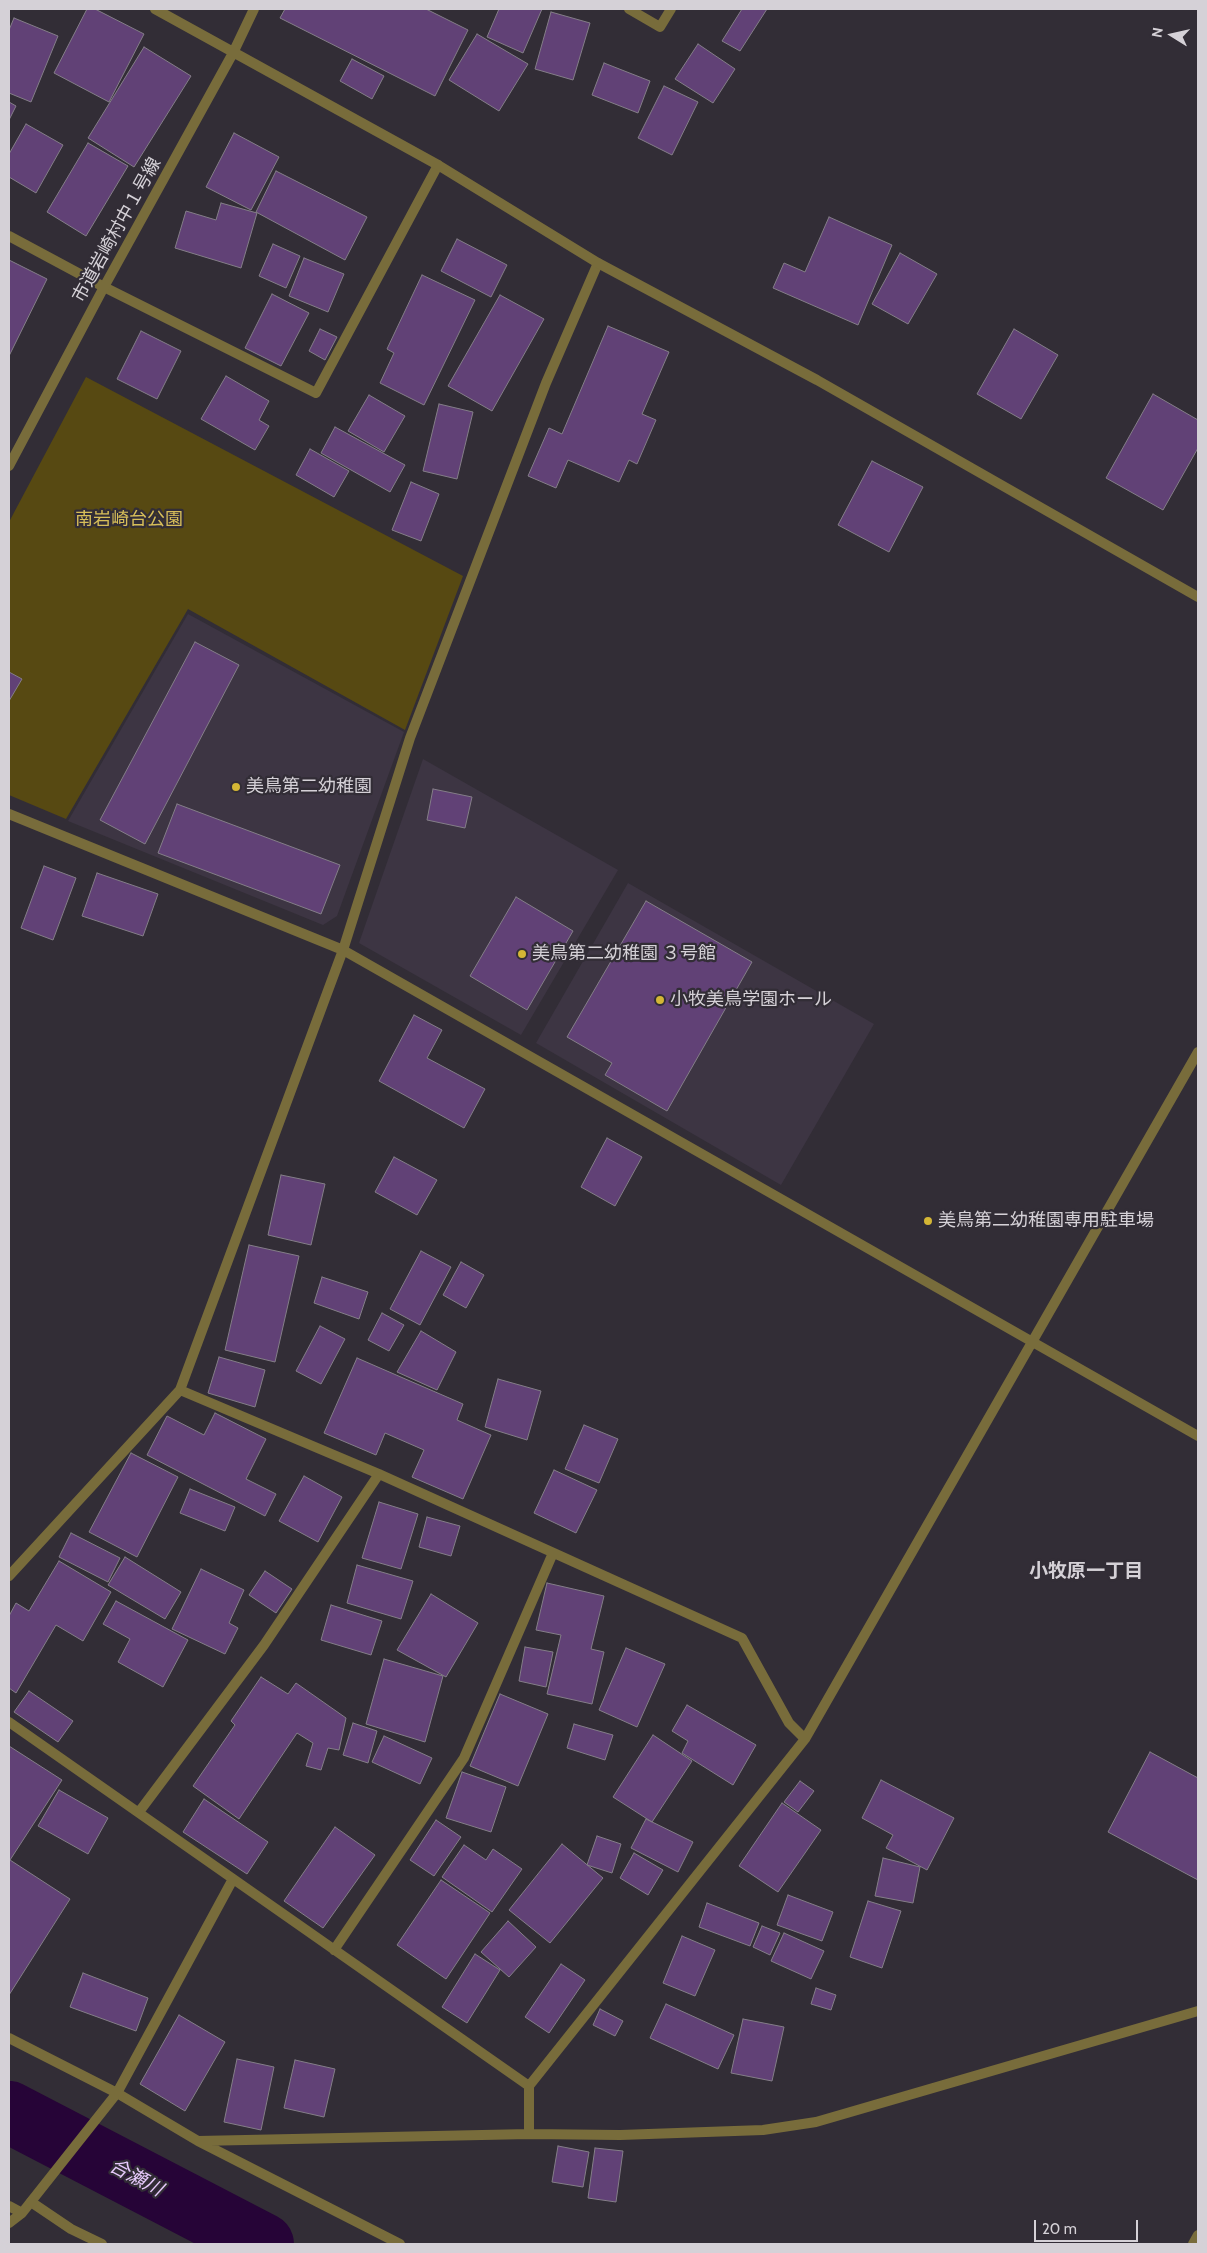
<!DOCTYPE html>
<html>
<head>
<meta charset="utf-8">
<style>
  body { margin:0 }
  #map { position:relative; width:1207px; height:2253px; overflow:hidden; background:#322d36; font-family:Cabin,sans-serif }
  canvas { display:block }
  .frame { position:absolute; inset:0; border:10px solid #d5d1d7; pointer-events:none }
  .north { position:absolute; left:1147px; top:10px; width:50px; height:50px; -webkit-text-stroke:4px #322d36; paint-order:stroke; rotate:280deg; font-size:14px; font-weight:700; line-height:20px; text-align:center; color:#d5d1d7 }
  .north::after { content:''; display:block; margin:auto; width:18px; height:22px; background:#d5d1d7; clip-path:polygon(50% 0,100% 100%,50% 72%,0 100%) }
  .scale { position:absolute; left:1034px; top:2220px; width:104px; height:22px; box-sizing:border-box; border:2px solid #d5d1d7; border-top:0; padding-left:6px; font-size:15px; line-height:18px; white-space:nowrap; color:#d5d1d7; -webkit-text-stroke:4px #322d36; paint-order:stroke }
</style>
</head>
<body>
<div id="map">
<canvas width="1207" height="2253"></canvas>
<div class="frame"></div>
<div class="north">N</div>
<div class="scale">20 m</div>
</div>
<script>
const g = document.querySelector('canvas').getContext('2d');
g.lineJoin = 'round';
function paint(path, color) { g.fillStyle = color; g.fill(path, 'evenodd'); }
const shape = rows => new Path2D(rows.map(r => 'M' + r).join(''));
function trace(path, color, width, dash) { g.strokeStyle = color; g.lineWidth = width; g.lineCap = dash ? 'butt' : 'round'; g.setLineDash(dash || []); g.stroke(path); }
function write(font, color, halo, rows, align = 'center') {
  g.font = font + ' Cabin,"Noto Sans JP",sans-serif'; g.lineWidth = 4.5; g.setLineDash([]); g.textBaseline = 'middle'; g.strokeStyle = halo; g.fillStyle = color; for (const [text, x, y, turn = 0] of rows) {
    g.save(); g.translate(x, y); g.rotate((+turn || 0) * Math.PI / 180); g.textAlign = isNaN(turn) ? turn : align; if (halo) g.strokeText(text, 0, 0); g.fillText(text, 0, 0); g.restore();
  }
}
paint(shape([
  [188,614,404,732,337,916,323,925,68,821],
  [423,759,618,870,521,1035,359,943],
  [628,883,874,1024,781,1185,536,1043]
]), '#3d3543');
paint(shape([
  [86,377,463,576,405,730,188,609,66,819,9,795,9,522]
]), '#574912');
trace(shape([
  [9,2112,263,2244]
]), '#260437', 62);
const building = shape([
  [87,9,95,9,144,34,109,102,54,73,87,9],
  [285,9,426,9,468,30,435,96,280,18,285,9],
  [499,9,542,9,523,53,487,37,499,9],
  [742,9,767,9,740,51,722,41,742,9],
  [551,12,590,23,573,80,535,69,551,12],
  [14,18,58,36,31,102,9,93,9,30,14,18],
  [477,34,528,64,499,111,449,80,477,34],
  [698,44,735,69,713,103,675,79,698,44],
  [144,47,191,76,134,167,88,138,144,47],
  [352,59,384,76,372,99,340,81,352,59],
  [604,63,650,81,638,113,592,95,604,63],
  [664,86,698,102,672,155,638,138,664,86],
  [9,102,16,106,9,120,9,102],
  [26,124,63,145,36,193,9,177,9,154,26,124],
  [234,133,279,157,251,210,206,187,234,133],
  [88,143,128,166,86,236,47,212,88,143],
  [276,171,367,217,345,260,256,212,276,171],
  [221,203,257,213,241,268,175,248,186,211,216,220,221,203],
  [829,217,892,245,858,325,773,288,784,263,805,272,829,217],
  [457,239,507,265,491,297,441,271,457,239],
  [273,244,300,256,286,288,259,276,273,244],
  [900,253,937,274,908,324,872,304,900,253],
  [304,258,344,274,328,312,289,296,304,258],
  [9,260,47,279,9,356,9,260],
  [422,275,475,300,424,405,380,383,394,353,387,349,422,275],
  [272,294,309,313,281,366,245,348,272,294],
  [500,295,544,319,492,411,448,386,500,295],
  [608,326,669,352,642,414,656,420,637,464,629,460,619,482,568,460,556,488,528,476,549,428,562,434,608,326],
  [320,329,337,337,325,360,309,351,320,329],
  [1014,329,1058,355,1021,419,977,394,1014,329],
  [141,331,181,351,157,399,117,379,141,331],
  [226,376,269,401,259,420,269,426,255,450,201,419,226,376],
  [1153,394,1198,420,1198,448,1163,510,1106,478,1153,394],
  [369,395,405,416,384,452,348,431,369,395],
  [439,404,473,412,457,479,423,471,439,404],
  [335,427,405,465,390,492,321,453,335,427],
  [310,449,349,471,334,497,296,475,310,449],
  [872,461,923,487,889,552,838,525,872,461],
  [411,482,439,494,421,541,392,530,411,482],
  [195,642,239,665,145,844,100,820,195,642],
  [9,672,22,679,9,701,9,672],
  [433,789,472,797,465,828,427,820,433,789],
  [177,804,340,865,321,914,158,853,177,804],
  [44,866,76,878,53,940,21,928,44,866],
  [97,873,158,894,143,936,82,916,97,873],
  [516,897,573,931,527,1010,470,976,516,897],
  [646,901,752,962,667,1111,605,1075,612,1063,567,1037,646,901],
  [414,1015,442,1030,427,1058,485,1089,464,1128,379,1081,414,1015],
  [607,1138,642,1157,615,1206,581,1187,607,1138],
  [394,1157,437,1180,417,1215,375,1192,394,1157],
  [281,1175,325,1184,311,1245,268,1235,281,1175],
  [249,1245,299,1256,275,1362,225,1350,249,1245],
  [421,1251,451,1267,420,1325,390,1309,421,1251],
  [461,1262,484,1275,466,1308,443,1295,461,1262],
  [322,1277,368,1292,359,1319,314,1303,322,1277],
  [382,1313,404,1325,389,1351,368,1340,382,1313],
  [320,1326,345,1339,321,1384,296,1371,320,1326],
  [421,1331,456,1352,437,1390,397,1372,421,1331],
  [219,1357,265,1370,255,1407,208,1393,219,1357],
  [357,1358,463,1404,457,1420,491,1435,463,1499,412,1477,424,1450,385,1433,376,1455,324,1433,357,1358],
  [498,1379,541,1391,527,1440,485,1427,498,1379],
  [215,1413,266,1439,246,1479,276,1494,265,1516,147,1455,167,1416,204,1435,215,1413],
  [584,1425,618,1439,599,1483,565,1469,584,1425],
  [131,1453,178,1477,137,1557,89,1532,131,1453],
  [554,1470,597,1490,576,1533,534,1513,554,1470],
  [304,1476,342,1497,318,1542,279,1521,304,1476],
  [190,1489,235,1507,225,1531,180,1513,190,1489],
  [379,1502,418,1514,401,1569,362,1558,379,1502],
  [427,1517,460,1526,451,1556,419,1547,427,1517],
  [71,1533,120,1558,108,1582,59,1557,71,1533],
  [125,1557,181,1592,165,1619,108,1585,125,1557],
  [59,1561,111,1592,83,1641,56,1625,16,1693,9,1688,9,1616,16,1603,29,1611,59,1561],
  [357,1565,413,1581,401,1619,347,1603,357,1565],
  [201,1569,244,1590,229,1623,238,1628,225,1654,172,1629,201,1569],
  [265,1571,292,1589,276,1613,249,1595,265,1571],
  [547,1583,604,1596,591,1649,604,1652,592,1704,547,1694,561,1635,536,1630,547,1583],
  [431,1594,478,1623,446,1677,397,1650,431,1594],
  [116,1601,188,1640,163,1687,118,1662,130,1639,103,1624,116,1601],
  [331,1605,382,1621,371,1655,321,1640,331,1605],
  [525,1647,553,1652,546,1687,519,1681,525,1647],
  [626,1648,665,1664,637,1727,599,1710,626,1648],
  [384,1659,443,1676,425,1742,366,1724,384,1659],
  [261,1677,288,1694,296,1683,346,1718,339,1750,328,1748,321,1770,306,1766,313,1743,297,1733,239,1819,193,1786,235,1725,231,1721,261,1677],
  [29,1691,73,1721,58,1742,14,1712,29,1691],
  [500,1694,548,1714,518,1786,470,1766,500,1694],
  [687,1705,756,1745,733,1785,682,1753,688,1741,672,1731,687,1705],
  [353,1723,377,1731,368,1763,343,1755,353,1723],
  [574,1724,613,1735,605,1760,567,1748,574,1724],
  [653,1735,692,1761,652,1822,613,1797,653,1735],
  [384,1736,432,1758,420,1784,372,1762,384,1736],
  [9,1746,62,1780,10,1860,70,1899,9,1995,9,1746],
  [1150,1752,1198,1778,1198,1880,1108,1832,1150,1752],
  [462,1772,506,1787,491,1832,446,1818,462,1772],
  [881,1780,954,1818,927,1870,886,1848,893,1835,862,1818,881,1780],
  [800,1781,814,1791,798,1812,784,1802,800,1781],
  [59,1790,108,1818,88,1854,38,1826,59,1790],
  [204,1799,268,1842,247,1874,183,1832,204,1799],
  [782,1803,821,1830,778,1892,739,1866,782,1803],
  [646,1819,693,1842,678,1872,631,1848,646,1819],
  [436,1820,461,1837,434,1876,410,1860,436,1820],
  [335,1827,375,1855,323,1928,284,1901,335,1827],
  [597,1836,621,1844,612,1873,587,1865,597,1836],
  [562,1844,603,1878,550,1943,509,1910,562,1844],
  [464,1845,486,1860,493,1849,522,1869,492,1912,442,1877,464,1845],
  [634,1853,663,1870,648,1895,620,1878,634,1853],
  [883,1858,920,1867,913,1903,875,1896,883,1858],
  [441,1880,490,1913,446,1979,397,1945,441,1880],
  [788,1895,833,1912,822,1941,777,1925,788,1895],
  [868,1901,901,1911,882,1968,850,1957,868,1901],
  [707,1903,759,1923,750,1946,699,1927,707,1903],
  [508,1921,536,1947,509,1977,481,1952,508,1921],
  [762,1926,780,1933,770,1955,753,1947,762,1926],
  [784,1933,824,1951,811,1979,771,1961,784,1933],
  [682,1936,715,1950,695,1996,663,1983,682,1936],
  [475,1954,500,1970,467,2023,442,2007,475,1954],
  [561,1964,585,1980,549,2033,525,2017,561,1964],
  [83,1973,148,1998,136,2031,70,2007,83,1973],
  [816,1988,836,1995,831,2010,811,2004,816,1988],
  [666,2004,734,2035,718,2069,650,2038,666,2004],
  [600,2009,623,2021,615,2036,593,2025,600,2009],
  [179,2015,225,2042,185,2111,140,2084,179,2015],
  [743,2019,784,2027,772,2081,731,2073,743,2019],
  [237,2059,274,2067,261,2130,224,2122,237,2059],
  [295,2060,335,2069,324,2117,284,2108,295,2060],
  [558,2146,589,2152,583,2187,552,2182,558,2146],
  [595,2148,623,2151,616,2202,588,2198,595,2148]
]);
paint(building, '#614176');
trace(building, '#847e88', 1);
trace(shape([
  [31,2202,71,2229,102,2244]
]), '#786c3b', 10);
trace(shape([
  [629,9,660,27,671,9],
  [9,236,104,287,316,393,438,165],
  [9,814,343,950,1198,1436],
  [180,1390,379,1474,742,1638,789,1723,805,1739],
  [9,1576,180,1390,343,950,410,738,546,383,598,263],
  [9,1722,529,2086],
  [139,1812,264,1645,379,1474],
  [334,1950,464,1758,553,1553],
  [9,2038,117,2093,198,2141,400,2244],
  [529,2134,529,2086,805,1739,1198,1052],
  [198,2141,529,2134,620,2135,763,2130,816,2122,1198,2011],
  [9,2206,22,2213],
  [9,2223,22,2213,117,2093,233,1879],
  [1193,2244,1198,2235]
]), '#786c3b', 10);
trace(shape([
  [155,9,438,165,598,263,817,380,1198,597],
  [9,466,104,287,233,53,254,9]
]), '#786c3b', 10);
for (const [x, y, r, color] of [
  [236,787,5,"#d4b635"],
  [522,954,5,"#d4b635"],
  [660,1000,5,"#d4b635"],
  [928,1221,5,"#d4b635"]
]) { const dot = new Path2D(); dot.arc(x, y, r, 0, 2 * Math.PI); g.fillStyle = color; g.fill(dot); trace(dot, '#322d36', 2); }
write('18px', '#d5d1d7', '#322d36', [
  ["市道岩崎村中１号線",117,230,-61]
]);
write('18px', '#d7be59', '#322d36', [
  ["南岩崎台公園",129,520]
]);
write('18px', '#d5d1d7', '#322d36', [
  ["美鳥第二幼稚園",246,787],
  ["美鳥第二幼稚園 ３号館",532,954],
  ["小牧美鳥学園ホール",670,1000],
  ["美鳥第二幼稚園専用駐車場",938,1221]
], 'left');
write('bold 19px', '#d5d1d7', '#322d36', [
  ["小牧原一丁目",1086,1571]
]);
write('italic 19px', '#e7cafc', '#322d36', [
  ["合瀬川",136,2178,28]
]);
</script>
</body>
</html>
